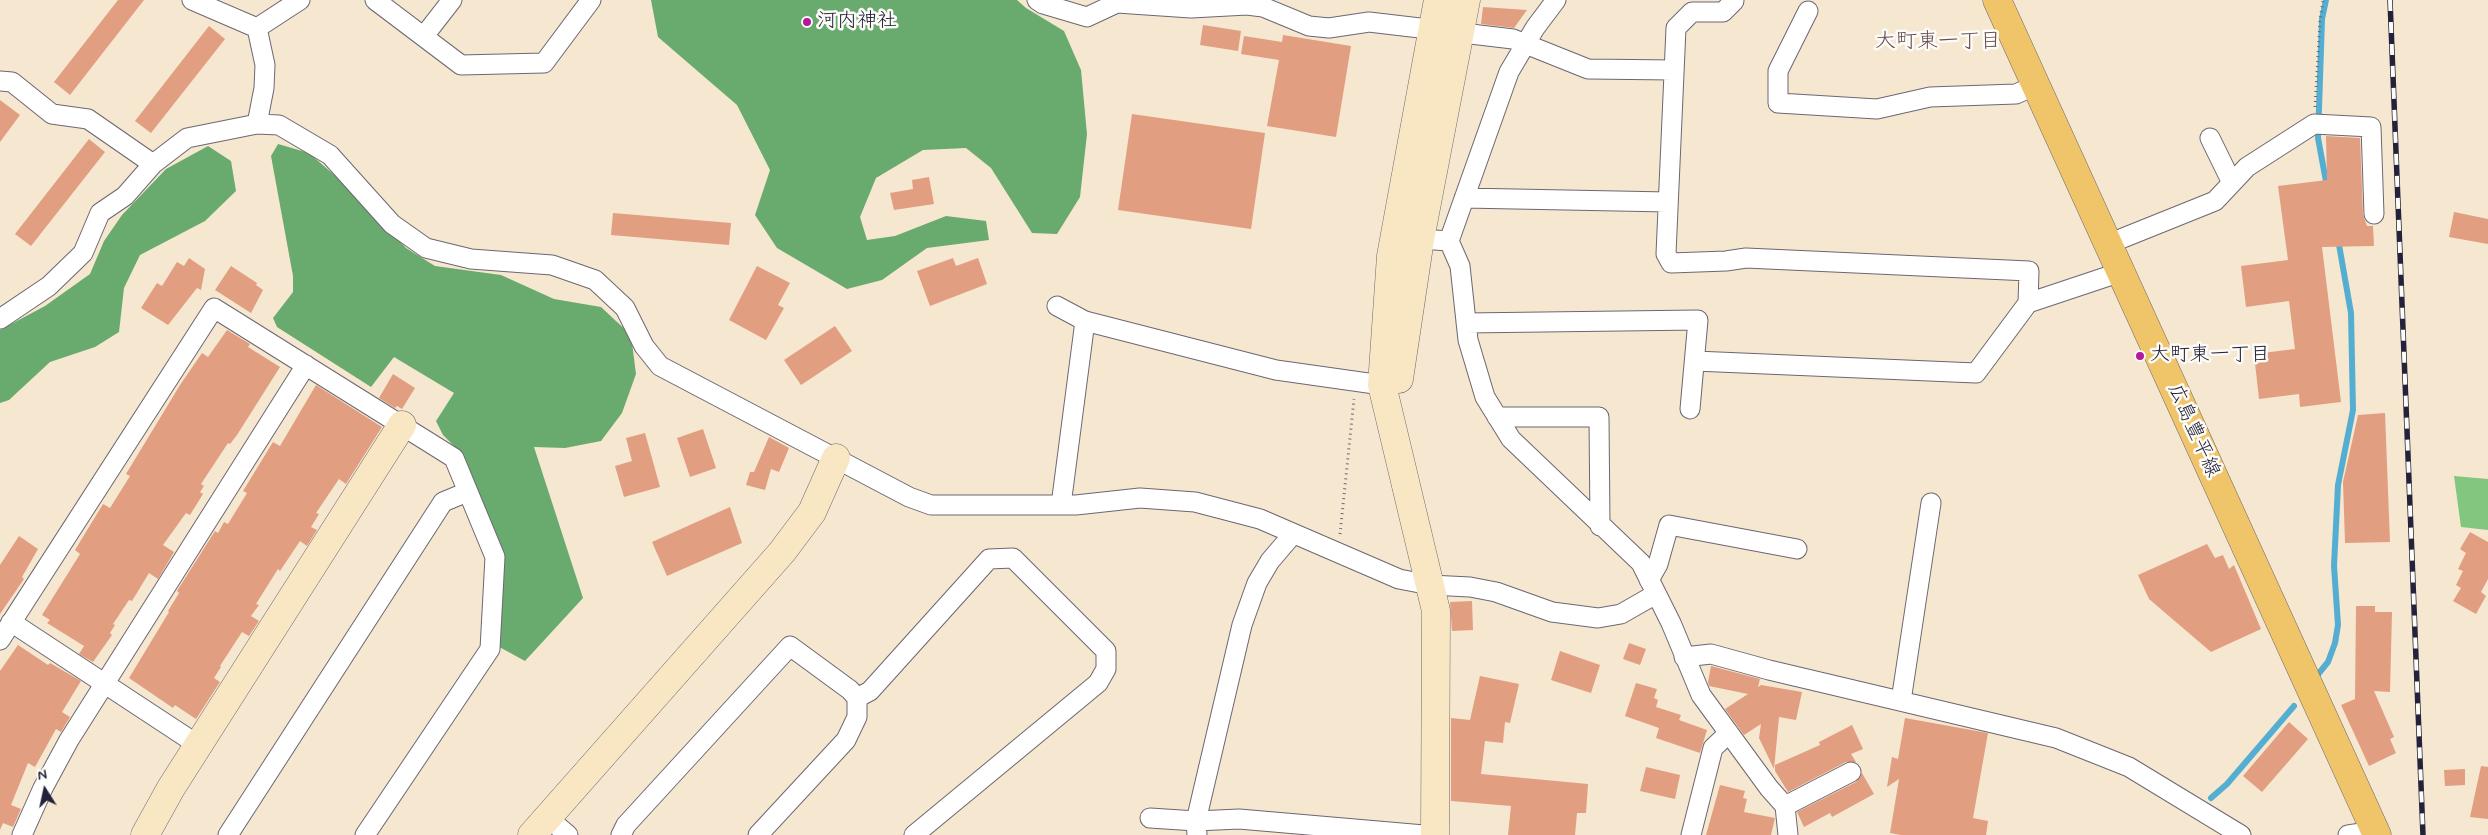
<!DOCTYPE html>
<html>
<head>
<meta charset="utf-8">
<style>
  body { margin:0 }
  #map { position:relative; width:2488px; height:835px; overflow:hidden; background:#f6e7d1; font-family:Mynerve,sans-serif }
  canvas { display:block }
  .north { position:absolute; left:20px; top:765px; width:50px; height:50px; -webkit-text-stroke:4px #fdfcf7; paint-order:stroke; rotate:350deg; font-size:14px; font-weight:700; line-height:20px; text-align:center; color:#22223b }
  .north::after { content:''; display:block; margin:auto; width:18px; height:22px; background:#22223b; clip-path:polygon(50% 0,100% 100%,50% 72%,0 100%) }
</style>
</head>
<body>
<div id="map">
<canvas width="2488" height="835"></canvas>
<div class="north">N</div>
</div>
<script>
const g = document.querySelector('canvas').getContext('2d');
g.lineJoin = 'round';
function paint(path, color) { g.fillStyle = color; g.fill(path, 'evenodd'); }
const shape = rows => new Path2D(rows.map(r => 'M' + r).join(''));
function trace(path, color, width, dash) { g.strokeStyle = color; g.lineWidth = width; g.lineCap = dash ? 'butt' : 'round'; g.setLineDash(dash || []); g.stroke(path); }
function write(font, color, halo, rows, align = 'center') {
  g.font = font + ' Mynerve,"Klee One",sans-serif'; g.lineWidth = 5; g.setLineDash([]); g.textBaseline = 'middle'; g.strokeStyle = halo; g.fillStyle = color; for (const [text, x, y, turn = 0] of rows) {
    g.save(); g.translate(x, y); g.rotate((+turn || 0) * Math.PI / 180); g.textAlign = isNaN(turn) ? turn : align; if (halo) g.strokeText(text, 0, 0); g.fillText(text, 0, 0); g.restore();
  }
}
paint(shape([
  [2454,476,2488,479,2488,530,2461,527]
]), '#82c67f');
paint(shape([
  [651,0,1017,0,1026,8,1064,31,1081,70,1087,134,1080,197,1057,234,1032,233,991,168,966,148,923,150,876,178,860,217,867,240,895,236,946,216,986,221,989,240,927,248,882,280,847,289,777,248,755,215,770,170,737,105,658,37],
  [278,144,309,153,348,187,406,248,435,266,501,275,554,299,601,307,631,335,636,374,622,413,601,441,565,448,534,447,583,598,525,661,492,643,498,559,461,453,443,435,436,421,454,393,394,357,371,387,277,327,273,318,293,292,293,276,271,156],
  [208,146,231,161,236,191,205,221,140,255,124,288,119,332,95,347,50,362,9,400,0,403,0,330,45,306,90,274,104,241,122,215,166,169]
]), '#69ab6e');
trace(shape([
  [2326,0,2322,19,2318,138,2327,187],
  [2315,678,2328,662,2335,643,2338,625,2334,566,2338,485,2353,410,2351,313,2338,239],
  [2211,798,2227,784,2294,706]
]), '#53aed1', 6);
paint(shape([
  [118,0,144,0,70,95,54,82],
  [1483,7,1527,10,1514,28,1481,24],
  [1203,25,1241,31,1238,51,1200,45],
  [209,26,225,39,151,133,135,121],
  [1283,35,1351,46,1336,137,1267,126,1279,60,1241,54,1244,36,1282,42],
  [0,100,20,115,0,142],
  [1132,114,1265,133,1251,229,1118,210],
  [2326,136,2360,138,2363,214,2367,226,2373,226,2374,246,2322,247,2341,402,2300,407,2299,394,2259,399,2254,354,2295,349,2289,301,2246,307,2241,266,2288,260,2278,186,2327,180],
  [89,139,105,152,31,246,15,234],
  [929,177,934,204,894,210,890,193,913,189,912,180],
  [2454,212,2488,219,2488,244,2449,237],
  [613,213,731,223,729,245,611,235],
  [189,258,205,269,201,290,197,288,168,325,141,308,157,283,162,286,177,262,184,266],
  [953,258,956,266,978,258,987,284,930,306,917,271],
  [231,266,257,283,256,285,263,290,251,313,215,290],
  [757,266,790,283,778,305,784,308,766,340,729,320],
  [835,326,852,351,801,385,784,360],
  [227,330,250,344,248,347,280,367,237,435,230,444,228,443,201,484,204,486,200,492,203,494,190,515,186,513,163,545,174,552,158,579,149,573,132,601,129,600,113,624,115,625,110,633,112,635,93,662,79,654,84,646,47,623,50,620,42,615,80,554,75,550,103,504,110,508,130,476,126,474,180,385,202,353,208,357],
  [393,374,415,388,402,409,397,406,395,408,379,398],
  [316,385,382,427,346,484,339,479,316,513,319,514,311,527,317,530,307,546,300,541,280,571,278,569,256,604,259,605,251,616,259,621,249,636,242,632,220,666,221,667,214,678,220,682,196,719,175,705,173,708,129,678,169,612,168,611,179,593,177,591,215,531,218,533,224,522,228,524,247,493,243,491,273,442,280,446],
  [2385,413,2390,542,2345,543,2343,482,2358,415],
  [703,429,716,468,690,477,677,438],
  [645,433,660,487,624,497,615,466,632,461,626,438],
  [769,437,789,448,779,472,771,469,765,490,746,485,750,472,754,472],
  [730,507,742,543,667,576,652,542],
  [2470,532,2488,542,2488,579,2481,592,2486,596,2476,614,2453,601,2461,588,2456,585,2463,571,2458,569,2466,553,2460,549],
  [19,536,38,549,22,577,24,579,0,614,0,565],
  [2207,544,2215,558,2223,555,2229,569,2234,565,2261,629,2211,652,2149,599,2138,575],
  [1472,601,1473,630,1452,631,1450,602],
  [2356,606,2375,606,2375,612,2392,612,2390,692,2374,691,2394,737,2390,739,2396,753,2369,766,2341,705,2355,699],
  [1629,643,1646,649,1640,665,1623,659],
  [18,645,48,665,50,663,81,681,62,712,70,717,61,732,56,729,35,767,28,763,11,805,21,809,13,827,3,823,0,830,0,671],
  [1560,651,1600,665,1591,693,1551,680],
  [1711,666,1760,679,1758,687,1761,685,1802,692,1796,720,1779,717,1774,769,1759,738,1761,724,1744,735,1725,709,1748,694,1709,686,1708,682],
  [1480,676,1519,684,1510,723,1505,722,1503,743,1485,741,1481,774,1588,784,1586,813,1577,813,1575,835,1508,835,1511,806,1451,801,1451,718,1470,720],
  [1636,683,1657,689,1654,698,1658,700,1656,707,1681,715,1679,720,1707,730,1700,753,1656,738,1659,728,1625,716],
  [1905,718,1988,733,1973,818,1988,821,1986,835,1901,835,1890,833,1899,779,1887,787,1892,757,1898,759],
  [2289,722,2308,739,2262,792,2243,776],
  [1852,725,1863,749,1851,754,1856,762,1846,762,1788,792,1775,771,1775,765,1820,745,1819,742],
  [2481,766,2488,767,2488,819,2470,817],
  [1646,767,1680,775,1675,799,1640,791],
  [2465,769,2465,785,2445,786,2444,770],
  [1862,773,1874,794,1832,817,1830,813,1804,827,1797,812,1856,782],
  [1720,785,1745,791,1743,798,1747,799,1744,812,1775,818,1771,835,1706,835]
]), '#e29e80');
const street = shape([
  [192,0,257,28,265,65,264,88,257,124],
  [375,0,461,65,544,63,591,0],
  [1037,0,1043,4,1087,17,1117,3,1191,8,1247,5,1263,7,1309,26,1329,28,1369,22,1513,39,1588,69,1673,70],
  [1808,11,1778,71,1778,103,1877,109,1930,97,2016,94,2036,85],
  [257,28,300,0],
  [424,36,452,0],
  [0,81,12,82,52,114,88,119,153,164],
  [2210,138,2232,183],
  [1464,198,1668,202],
  [1420,239,1449,241,1460,266,1468,340,1485,397,1511,439,1641,563,1671,623,1701,695,1769,788,1785,806,1788,835],
  [1449,241,1509,72,1535,28,1556,0],
  [2108,244,2215,201,2247,167,2314,124,2371,127,2374,214],
  [2028,303,2121,272],
  [1057,306,1085,321,1276,370,1382,385],
  [0,319,49,286,83,253,100,213,125,196,153,164,187,138,257,124,279,125,330,155,392,224,426,248,471,259,552,265,595,280,625,308,644,346,660,366,909,497,931,505,1076,505,1140,498,1195,502,1260,519,1399,579,1430,585,1470,587,1496,592,1552,612,1598,618,1621,614,1656,594],
  [1466,323,1698,320,1690,409],
  [1695,361,1976,373,2028,303,2029,271,1746,258,1726,261,1671,263,1666,254,1676,28,1692,12,1723,12,1734,1],
  [1497,417,1599,417,1600,526],
  [1061,505,1085,321],
  [1649,580,1658,564,1669,525,1797,549],
  [11,622,198,745],
  [0,640,214,308,454,458,495,557,490,649,365,835],
  [1684,657,1711,654,1769,670,2056,738,2129,767,2241,835],
  [857,698,870,691,989,559,1013,558,1106,651,1106,669,1098,683,914,835],
  [1901,701,1931,503],
  [1785,806,1851,772],
  [548,818,568,835],
  [1150,818,1196,821,1239,819,1424,835],
  [22,835,43,788,69,740,306,365],
  [228,835,443,502,467,492],
  [621,835,626,825,790,646,850,690,857,698,857,717,846,740,758,835],
  [1197,835,1196,821,1242,625,1257,583,1270,561,1293,534],
  [1691,835,1713,748,1729,733],
  [2348,835,2375,831]
]);
const secondary = shape([
  [1399,379,1420,239,1466,0],
  [145,835,171,788,402,425],
  [532,835,782,552,812,512,836,458],
  [1435,835,1436,611,1382,385,1391,256,1438,0]
]);
const primary = shape([
  [1997,0,2377,835]
]);
trace(street, '#6c6770', 21);
trace(secondary, '#6c6770', 29);
trace(primary, '#6c6770', 29);
trace(shape([
  [2315,107,2320,21,2323,0],
  [1340,534,1354,399]
]), '#6c6770', 3, [1, 4]);
trace(street, '#fff', 19);
trace(secondary, '#f9e7c3', 28);
trace(primary, '#f0c469', 28);
const rail = shape([
  [2390,0,2423,835]
]);
trace(rail, '#22223b', 5.5);
trace(rail, '#fdfcf7', 4, [11]);
for (const [x, y, r, color] of [
  [807,22,5,"#b5179e"],
  [2140,356,5,"#b5179e"]
]) { const dot = new Path2D(); dot.arc(x, y, r, 0, 2 * Math.PI); g.fillStyle = color; g.fill(dot); trace(dot, '#fdfcf7', 2); }
write('20px', '#22223b', '#fdfcf7', [
  ["河内神社",817,22],
  ["大町東一丁目",2150,356]
], 'left');
write('20px', '#22223b', '#fdfcf7', [
  ["広島豊平線",2193,431,66]
]);
write('21px', '#654d53', '#fdfcf7', [
  ["大町東一丁目",1938,43]
]);
</script>
</body>
</html>
